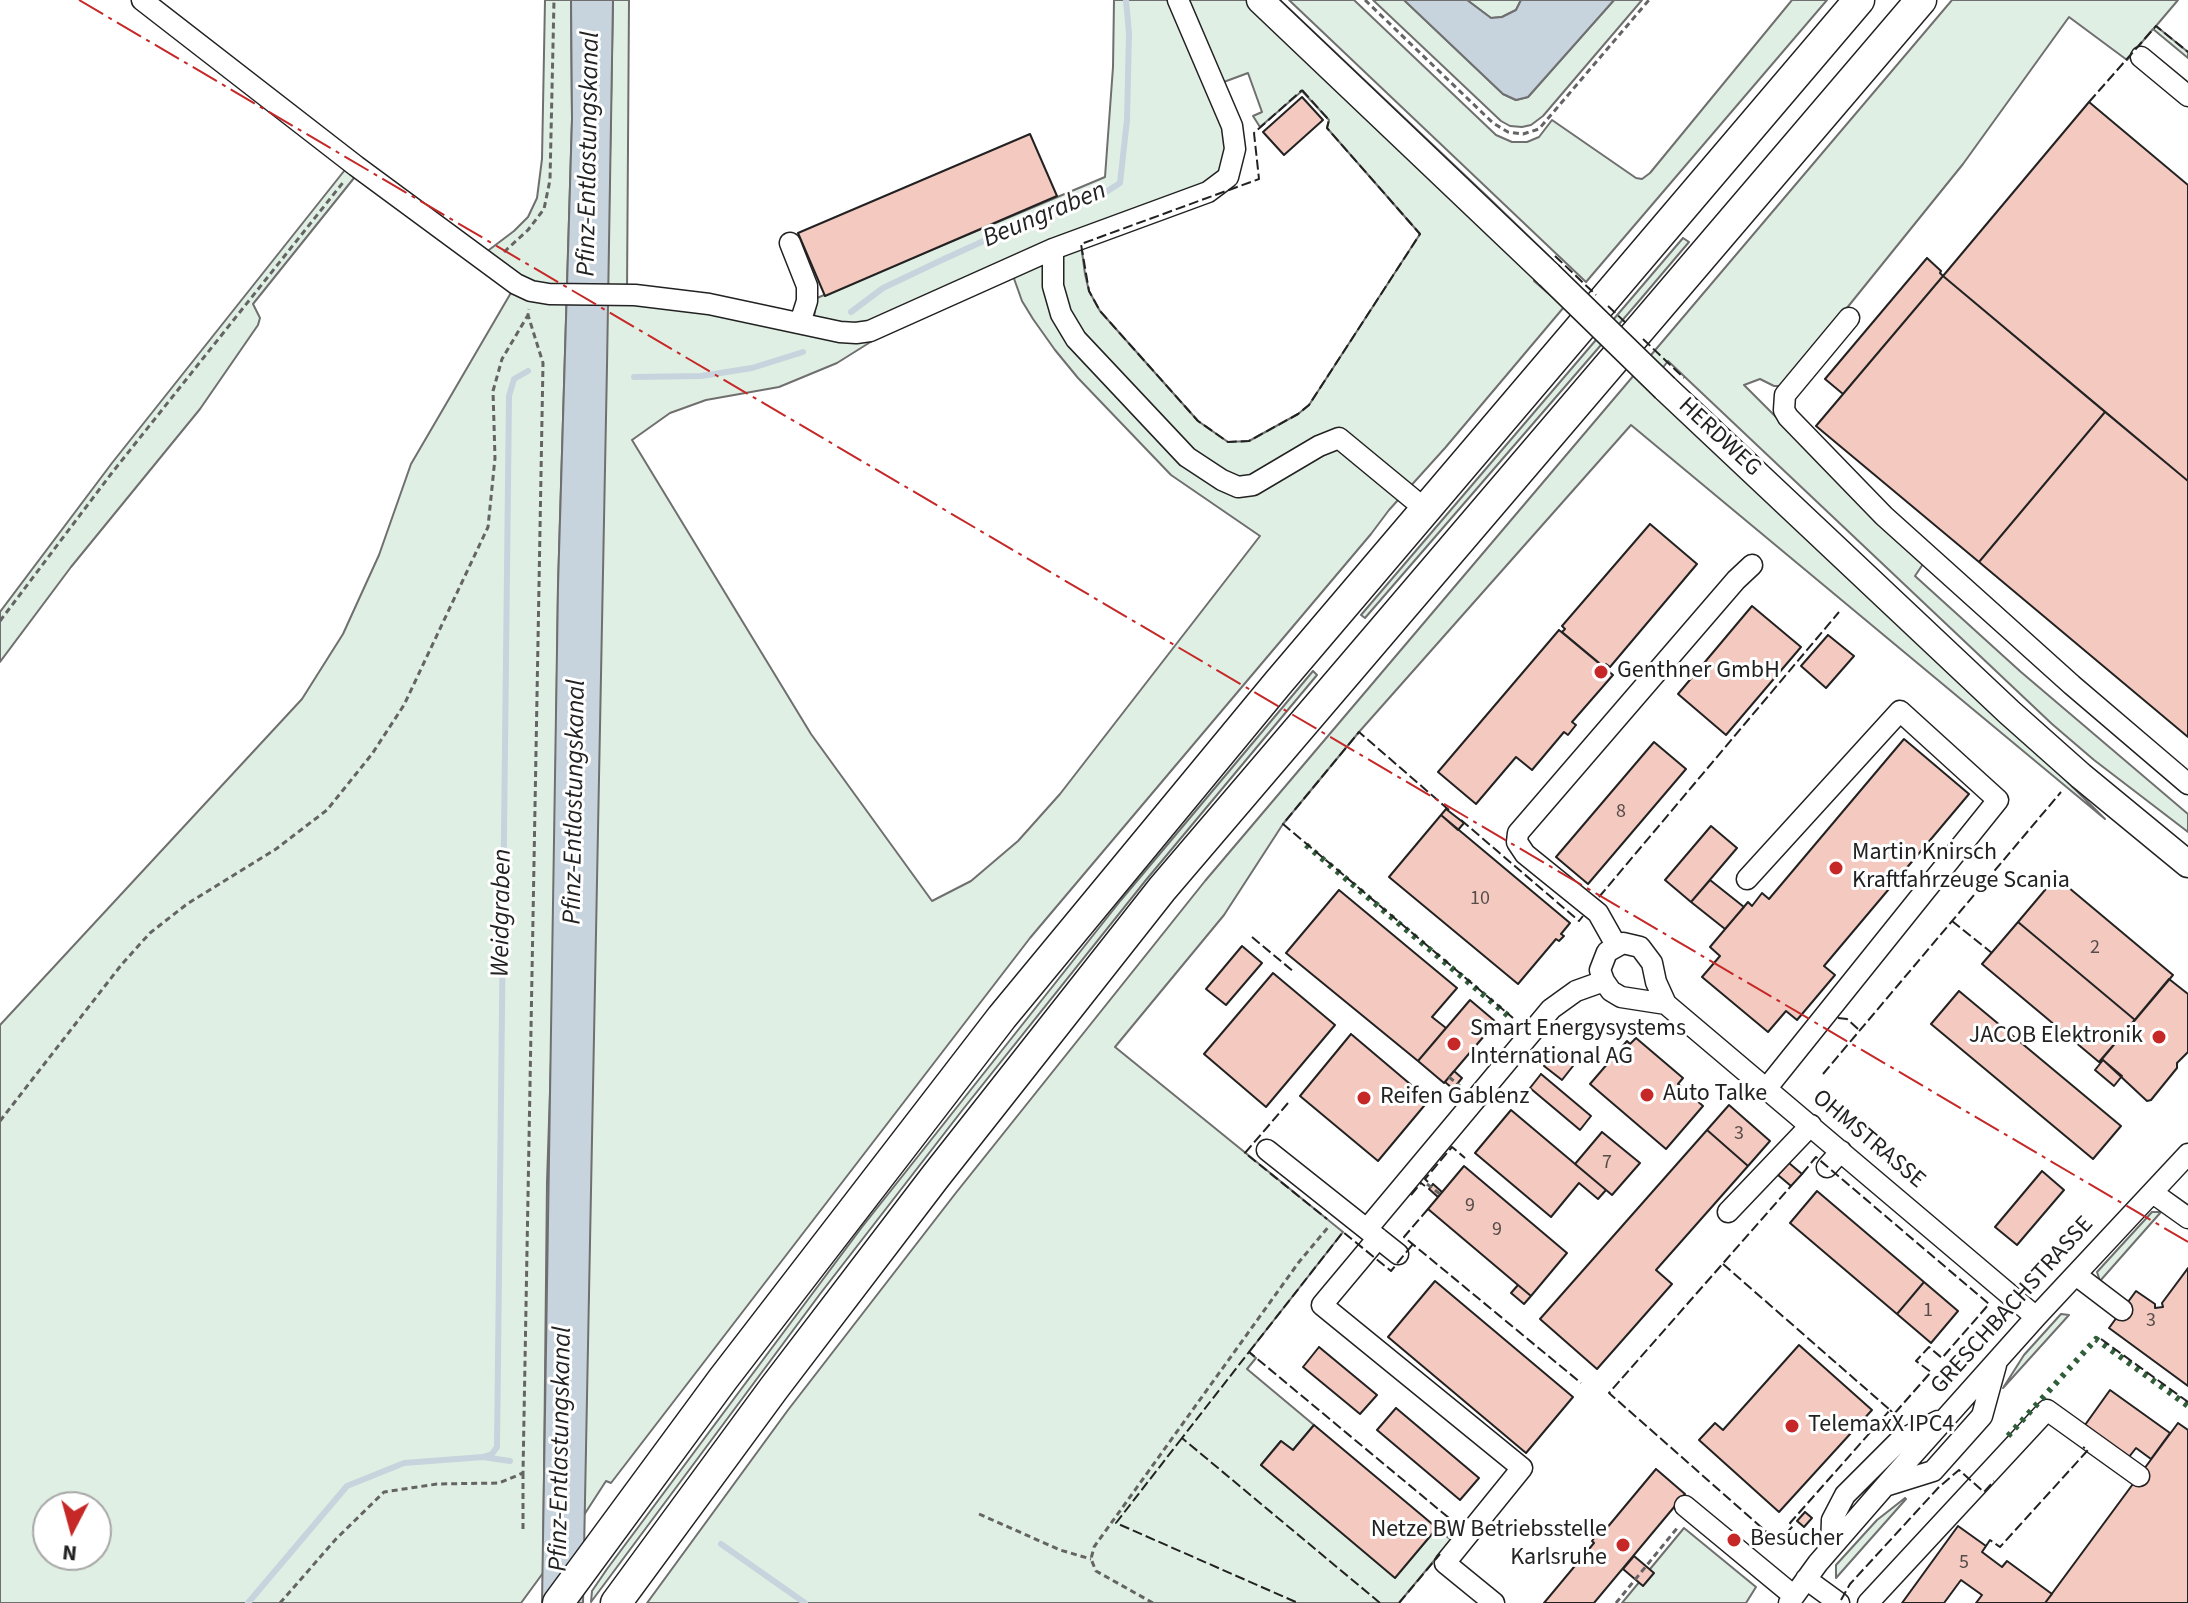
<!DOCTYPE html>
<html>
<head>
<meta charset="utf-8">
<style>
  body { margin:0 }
  #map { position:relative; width:2188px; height:1603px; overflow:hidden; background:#fff; font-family:"Source Sans 3",sans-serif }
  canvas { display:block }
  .north { position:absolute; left:32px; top:1491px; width:80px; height:80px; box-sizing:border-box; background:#fff; border:2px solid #a7a7a7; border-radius:50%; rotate:186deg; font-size:22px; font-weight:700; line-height:32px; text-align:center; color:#222 }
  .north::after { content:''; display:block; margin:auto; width:28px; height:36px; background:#c62828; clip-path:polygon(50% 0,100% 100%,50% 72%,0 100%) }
</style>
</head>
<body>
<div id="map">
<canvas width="2188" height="1603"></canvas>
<div class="north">N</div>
</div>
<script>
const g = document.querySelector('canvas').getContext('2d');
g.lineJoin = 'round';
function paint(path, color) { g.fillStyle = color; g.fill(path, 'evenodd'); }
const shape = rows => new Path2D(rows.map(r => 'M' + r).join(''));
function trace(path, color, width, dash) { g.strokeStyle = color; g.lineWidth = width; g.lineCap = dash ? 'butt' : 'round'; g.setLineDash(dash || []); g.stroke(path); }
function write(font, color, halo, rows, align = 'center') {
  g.font = font + ' "Source Sans 3",sans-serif'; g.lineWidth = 6; g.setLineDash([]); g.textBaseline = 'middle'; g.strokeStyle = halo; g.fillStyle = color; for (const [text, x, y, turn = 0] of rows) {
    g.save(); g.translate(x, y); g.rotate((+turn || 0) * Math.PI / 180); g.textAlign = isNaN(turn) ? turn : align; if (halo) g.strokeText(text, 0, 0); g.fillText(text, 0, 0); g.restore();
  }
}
const green = shape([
  [545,0,571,0,572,119,558,586,553,1000,547,1182,543,1573,521,1603,0,1603,0,1025,302,699,343,634,379,555,411,464,512,291,473,262,514,231,528,217,537,198,542,159,545,0],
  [48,1507,96,1507,96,1555,48,1555,48,1507],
  [613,0,629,0,627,292,814,317,817,298,1105,177,1113,67,1114,0,1170,0,1220,114,1229,149,1217,179,1081,244,1085,274,1089,291,1100,311,1198,421,1228,442,1249,441,1298,414,1309,405,1420,234,1327,128,1329,120,1302,91,1260,127,1253,116,1262,112,1248,73,1221,83,1188,0,1247,0,1536,277,1534,281,1564,307,1445,448,1389,510,1371,534,1030,938,611,1483,606,1481,584,1515,613,0],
  [1012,273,1022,301,1033,319,1055,350,1078,378,1171,475,1260,536,1060,794,1018,841,971,881,932,901,811,734,632,440,670,413,706,400,779,387,837,363,904,321,1012,273],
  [1275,0,1280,0,1490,199,1553,260,1550,263,1275,0],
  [1289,0,1354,0,1496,135,1512,142,1527,142,1539,137,1552,120,1636,178,1642,179,1650,173,1792,0,1827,0,1586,282,1289,0],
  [1373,0,1404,0,1503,94,1516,100,1528,97,1614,0,1642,0,1543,116,1531,125,1522,127,1510,126,1501,121,1373,0],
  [1467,0,1521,0,1516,10,1502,17,1491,18,1467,0],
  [1952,0,2178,0,2156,26,2188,52,2188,58,2153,29,2127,60,2069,17,1963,164,1784,386,1774,386,1760,379,1744,385,1923,564,1915,576,2021,672,2188,814,2188,832,2094,760,2052,724,1668,361,1648,387,2018,733,2105,819,1631,425,1359,732,1283,824,1224,915,1115,1047,1343,1232,1249,1352,1256,1358,1247,1369,1314,1425,1293,1450,1281,1441,1261,1465,1395,1577,1437,1528,1451,1540,1399,1603,647,1603,788,1410,955,1194,1205,881,1952,0],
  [348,166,358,173,253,304,260,318,258,325,200,409,71,567,0,662,0,612,112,463,348,166],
  [1683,238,1689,242,1639,301,1365,618,1361,615,1683,238],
  [1313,671,1317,675,1146,880,964,1108,820,1294,591,1602,592,1591,607,1569,862,1227,1121,900,1313,671],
  [2152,1212,2161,1212,2100,1281,2097,1272,2152,1212],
  [2061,1314,2069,1315,2003,1388,2024,1355,2061,1314],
  [1905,1498,1906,1499,1836,1578,1836,1565,1877,1520,1905,1498],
  [1684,1528,1756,1587,1746,1603,1622,1603,1684,1528]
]);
paint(green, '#e0efe3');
trace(green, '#6f6f6f', 2);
const water = shape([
  [571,0,613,0,607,366,583,1603,542,1603,558,586,572,119,571,0],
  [1404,0,1467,0,1491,18,1502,17,1516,10,1521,0,1614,0,1528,97,1516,100,1503,94,1404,0]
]);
paint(water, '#c7d3dd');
trace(water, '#6f6f6f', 2);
trace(shape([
  [851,312,883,288,944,259,1032,219,1106,192,1120,183,1127,120,1129,33,1126,0],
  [634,377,701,376,752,368,803,352],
  [483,1457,492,1454,497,1447,509,396,514,379,528,371],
  [721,1544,805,1603],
  [248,1603,347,1486,404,1463,483,1457,510,1461]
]), '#c7d3dd', 6);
const building = shape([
  [1302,97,1323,120,1284,155,1263,132,1302,97],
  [2089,102,2188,185,2188,481,1943,276,2089,102],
  [1030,134,1057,196,825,296,798,233,1030,134],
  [1927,258,1941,271,1940,273,1943,276,1843,394,1825,379,1927,258],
  [1943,276,2105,412,1979,562,1816,426,1943,276],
  [2105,412,2188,481,2188,737,1979,562,2105,412],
  [1650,524,1697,564,1610,667,1606,664,1604,667,1562,632,1565,629,1562,626,1650,524],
  [1752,606,1801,647,1726,735,1678,694,1752,606],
  [1559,630,1613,675,1572,722,1576,725,1568,735,1564,732,1532,770,1516,757,1476,804,1438,772,1559,630],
  [1828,635,1854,656,1826,688,1801,666,1828,635],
  [1904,739,1969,794,1824,966,1835,975,1797,1020,1786,1011,1768,1032,1702,977,1720,956,1710,947,1748,902,1752,906,1762,893,1769,899,1904,739],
  [1654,742,1686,769,1588,884,1556,857,1654,742],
  [1446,809,1464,823,1458,830,1441,815,1446,809],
  [1441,815,1570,923,1561,934,1564,936,1559,941,1556,939,1518,984,1389,877,1441,815],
  [1711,826,1737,848,1691,902,1665,880,1711,826],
  [2056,877,2173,975,2135,1020,2018,922,2056,877],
  [1710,880,1744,907,1725,929,1691,902,1710,880],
  [1339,890,1457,988,1432,1017,1446,1028,1418,1061,1286,953,1339,890],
  [2018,922,2135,1020,2099,1062,1982,964,2018,922],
  [1242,946,1262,963,1226,1005,1206,989,1242,946],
  [1273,973,1335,1025,1266,1107,1204,1054,1273,973],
  [2169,979,2188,994,2188,1052,2177,1063,2177,1068,2151,1100,2147,1101,2102,1059,2169,979],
  [1959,991,2121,1126,2093,1159,1931,1024,1959,991],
  [1470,1000,1496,1022,1444,1083,1418,1061,1470,1000],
  [1351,1034,1429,1100,1378,1161,1300,1096,1351,1034],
  [1636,1038,1683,1078,1678,1084,1703,1106,1666,1149,1590,1084,1627,1041,1630,1044,1636,1038],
  [1556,1052,1573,1066,1562,1080,1544,1066,1556,1052],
  [2103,1060,2122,1076,2114,1086,2095,1070,2103,1060],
  [1454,1071,1462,1078,1453,1089,1445,1082,1454,1071],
  [1541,1074,1591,1116,1580,1130,1530,1088,1541,1074],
  [1729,1105,1770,1141,1748,1166,1707,1130,1729,1105],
  [1511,1110,1606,1190,1598,1199,1579,1183,1551,1217,1475,1153,1511,1110],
  [1707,1130,1748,1166,1656,1270,1672,1284,1597,1369,1540,1319,1707,1130],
  [1602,1132,1640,1163,1612,1195,1575,1164,1602,1132],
  [1789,1163,1802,1174,1791,1186,1778,1175,1789,1163],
  [1464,1166,1567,1253,1531,1296,1428,1209,1464,1166],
  [2042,1171,2064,1190,2017,1245,1995,1227,2042,1171],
  [1433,1184,1442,1192,1438,1197,1429,1189,1433,1184],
  [1817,1191,1924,1282,1897,1314,1790,1223,1817,1191],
  [2188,1268,2188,1386,2109,1328,2136,1291,2155,1304,2155,1308,2163,1307,2162,1303,2188,1268],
  [1435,1281,1573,1397,1526,1453,1388,1337,1435,1281],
  [1924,1282,1958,1311,1931,1343,1897,1314,1924,1282],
  [1518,1285,1531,1296,1524,1304,1511,1293,1518,1285],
  [1799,1345,1872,1410,1779,1512,1699,1440,1715,1423,1723,1430,1799,1345],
  [1319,1347,1377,1395,1360,1414,1303,1367,1319,1347],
  [2110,1390,2170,1433,2151,1459,2136,1448,2129,1457,2085,1425,2110,1390],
  [1396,1408,1479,1478,1460,1500,1377,1430,1396,1408],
  [2178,1423,2188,1430,2188,1603,2045,1603,2178,1423],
  [1314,1425,1437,1528,1395,1578,1261,1465,1281,1441,1293,1450,1314,1425],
  [1656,1469,1685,1494,1594,1603,1544,1603,1594,1543,1592,1541,1598,1533,1601,1535,1656,1469],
  [1805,1512,1812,1518,1804,1527,1797,1521,1805,1512],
  [1958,1526,1986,1546,1982,1552,2002,1567,2007,1561,2052,1594,2045,1603,1976,1603,1982,1595,1961,1580,1944,1603,1902,1603,1958,1526],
  [1634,1556,1654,1573,1643,1586,1623,1569,1634,1556]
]);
paint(building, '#f3c9c0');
trace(building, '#222', 2);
const minor = shape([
  [142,0,356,166,516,284,531,291,549,294,635,295,709,304,840,332,856,333,870,331,1053,249,1208,192,1228,177,1235,149,1232,126,1178,0],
  [2141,57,2188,96],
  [790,243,807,286,807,301,800,323],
  [1053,249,1053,286,1061,314,1076,339,1187,457,1222,480,1238,487,1253,485,1319,446,1339,438,1425,509],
  [1849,318,1785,395,1784,410,1788,417,1884,516,2072,685,2188,784],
  [1747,879,1900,711,1998,800,1766,1089],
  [1616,945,1598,913,1525,854,1517,842,1518,833,1736,580,1752,565],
  [1666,1004,1621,997,1611,991,1604,981,1600,970,1607,952,1623,943,1640,947,1652,963,1656,982,1666,1004,2036,1317],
  [1267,1150,1398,1254],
  [1827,1167,1841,1151],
  [2153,1193,2188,1218],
  [1728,1212,1811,1125],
  [1367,1229,1551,1009,1576,991,1604,981],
  [1378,1238,1322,1305,1522,1468,1445,1563,1494,1603],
  [2076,1275,2122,1310],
  [1885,1486,1933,1471,1982,1416,1996,1365],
  [1685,1506,1794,1596],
  [1831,1548,1832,1520,1845,1495,1899,1441,1938,1421],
  [1806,1579,1839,1603],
  [1789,1603,1818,1563,1885,1486,2036,1317,2188,1154],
  [1868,1603,2047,1410,2139,1476]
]);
const major = shape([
  [1260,0,1549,275],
  [1665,388,2009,712,2081,776,2188,864]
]);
const highway = shape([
  [558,1603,723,1379,1002,1017,1278,683,1859,0],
  [616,1603,774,1388,935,1177,1162,889,1921,0]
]);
trace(minor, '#222', 23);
trace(major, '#222', 29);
trace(highway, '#222', 33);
trace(shape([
  [1365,0,1493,123,1508,132,1523,134,1539,129,1649,0],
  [504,252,528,230,544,209,550,180,554,0],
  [0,621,111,474,345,180],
  [1449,1077,1460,1086],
  [0,1121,122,964,150,933,187,904,276,849,327,810,372,754,404,705,488,527,495,458,493,391,502,359,528,315],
  [1427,1184,1440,1194],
  [523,1473,523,1533],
  [979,1514,1060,1550,1091,1559],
  [280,1603,336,1539,384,1492,437,1484,499,1483,523,1473,543,363,528,315,529,309],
  [1153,1603,1096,1571,1091,1559,1094,1547,1299,1262,1330,1225],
  [1616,1603,1678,1527]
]), '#646464', 3, [6, 4]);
trace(minor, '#fff', 20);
trace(major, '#fff', 26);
trace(highway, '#fff', 30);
const majorBridge = shape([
  [1549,275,1665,388]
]);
trace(majorBridge, '#222', 29, []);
trace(majorBridge, '#fff', 26);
trace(shape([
  [1306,845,1512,1019],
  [2008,1436,2096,1339,2188,1406]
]), '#2f5e38', 6, [4, 6]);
trace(shape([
  [1302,90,1329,120,1327,128,1420,234,1309,405,1298,414,1249,441,1228,442,1198,421,1100,311,1089,291,1081,244,1259,179,1254,133,1302,90],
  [2089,102,2156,26,2188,52],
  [1555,256,1596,295],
  [1608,306,1628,325],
  [1643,339,1684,378],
  [1449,810,1359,732,1283,824,1513,1018],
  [1461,820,1579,921,1583,916],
  [1599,897,1839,612],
  [1952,921,1992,953],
  [1252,937,1294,972],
  [1838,1018,1847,1019,1859,1030],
  [1823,1074,2061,792],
  [1288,1103,1245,1153,1327,1219],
  [1802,1174,1816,1157,1989,1304,1942,1358,1929,1347,1916,1361,1931,1372,1894,1414,1890,1410],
  [1428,1182,1425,1179,1452,1147,1465,1158],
  [1411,1195,1421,1183,1425,1186],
  [1428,1209,1404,1237,1581,1383],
  [1723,1264,1890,1410,1790,1523,1793,1526,1778,1542,1609,1393,1791,1186],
  [2101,1339,2188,1402],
  [1249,1352,1343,1232,1391,1271,1413,1244],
  [1182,1438,1116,1523,1298,1603],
  [1986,1546,1990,1540,2000,1547,2088,1450,2083,1447],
  [1841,1600,1850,1584,1939,1487,1959,1470,1984,1492,1994,1481],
  [1380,1603,1182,1438,1249,1352,1461,1528,1458,1532],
  [1399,1603,1440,1554]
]), '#222', 2, [10, 4]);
trace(shape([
  [79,0,2188,1242]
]), '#c62828', 2, [28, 6, 4, 6]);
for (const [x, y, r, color] of [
  [1601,672,8,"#c62828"],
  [1836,868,8,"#c62828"],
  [2159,1037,8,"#c62828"],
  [1454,1044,8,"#c62828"],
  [1647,1095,8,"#c62828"],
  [1364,1098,8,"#c62828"],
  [1792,1426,8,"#c62828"],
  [1734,1540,8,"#c62828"],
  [1623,1545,8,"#c62828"]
]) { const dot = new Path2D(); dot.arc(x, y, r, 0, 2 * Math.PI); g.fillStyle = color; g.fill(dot); trace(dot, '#fff', 3); }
write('20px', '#564c4a', null, [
  ["8",1621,813],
  ["10",1480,900],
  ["2",2095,949],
  ["3",1739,1135],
  ["7",1607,1164],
  ["9",1470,1207],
  ["9",1497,1231],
  ["1",1928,1312],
  ["3",2151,1322],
  ["5",1964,1564]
]);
write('24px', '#222', '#fff', [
  ["HERDWEG",1719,438,43],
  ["OHMSTRASSE",1868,1140,40],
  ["GRESCHBACHSTRASSE",2013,1306,-48]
]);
write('24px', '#222', '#fff', [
  ["Genthner GmbH",1617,672],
  ["Martin Knirsch",1852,854],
  ["Kraftfahrzeuge Scania",1852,882],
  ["Smart Energysystems",1470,1030],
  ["International AG",1470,1058],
  ["JACOB Elektronik",2143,1037,"right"],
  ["Auto Talke",1663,1095],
  ["Reifen Gablenz",1380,1098],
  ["TelemaxX IPC4",1808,1426],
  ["Netze BW Betriebsstelle",1607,1531,"right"],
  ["Karlsruhe",1607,1559,"right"],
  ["Besucher",1750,1540]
], 'left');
write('italic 26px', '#222', '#fff', [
  ["Pfinz-Entlastungskanal",590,154,-89],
  ["Beungraben",1045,216,-23],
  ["Pfinz-Entlastungskanal",576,802,-89],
  ["Weidgraben",503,913,-89],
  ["Pfinz-Entlastungskanal",562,1449,-89]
]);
</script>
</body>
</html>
